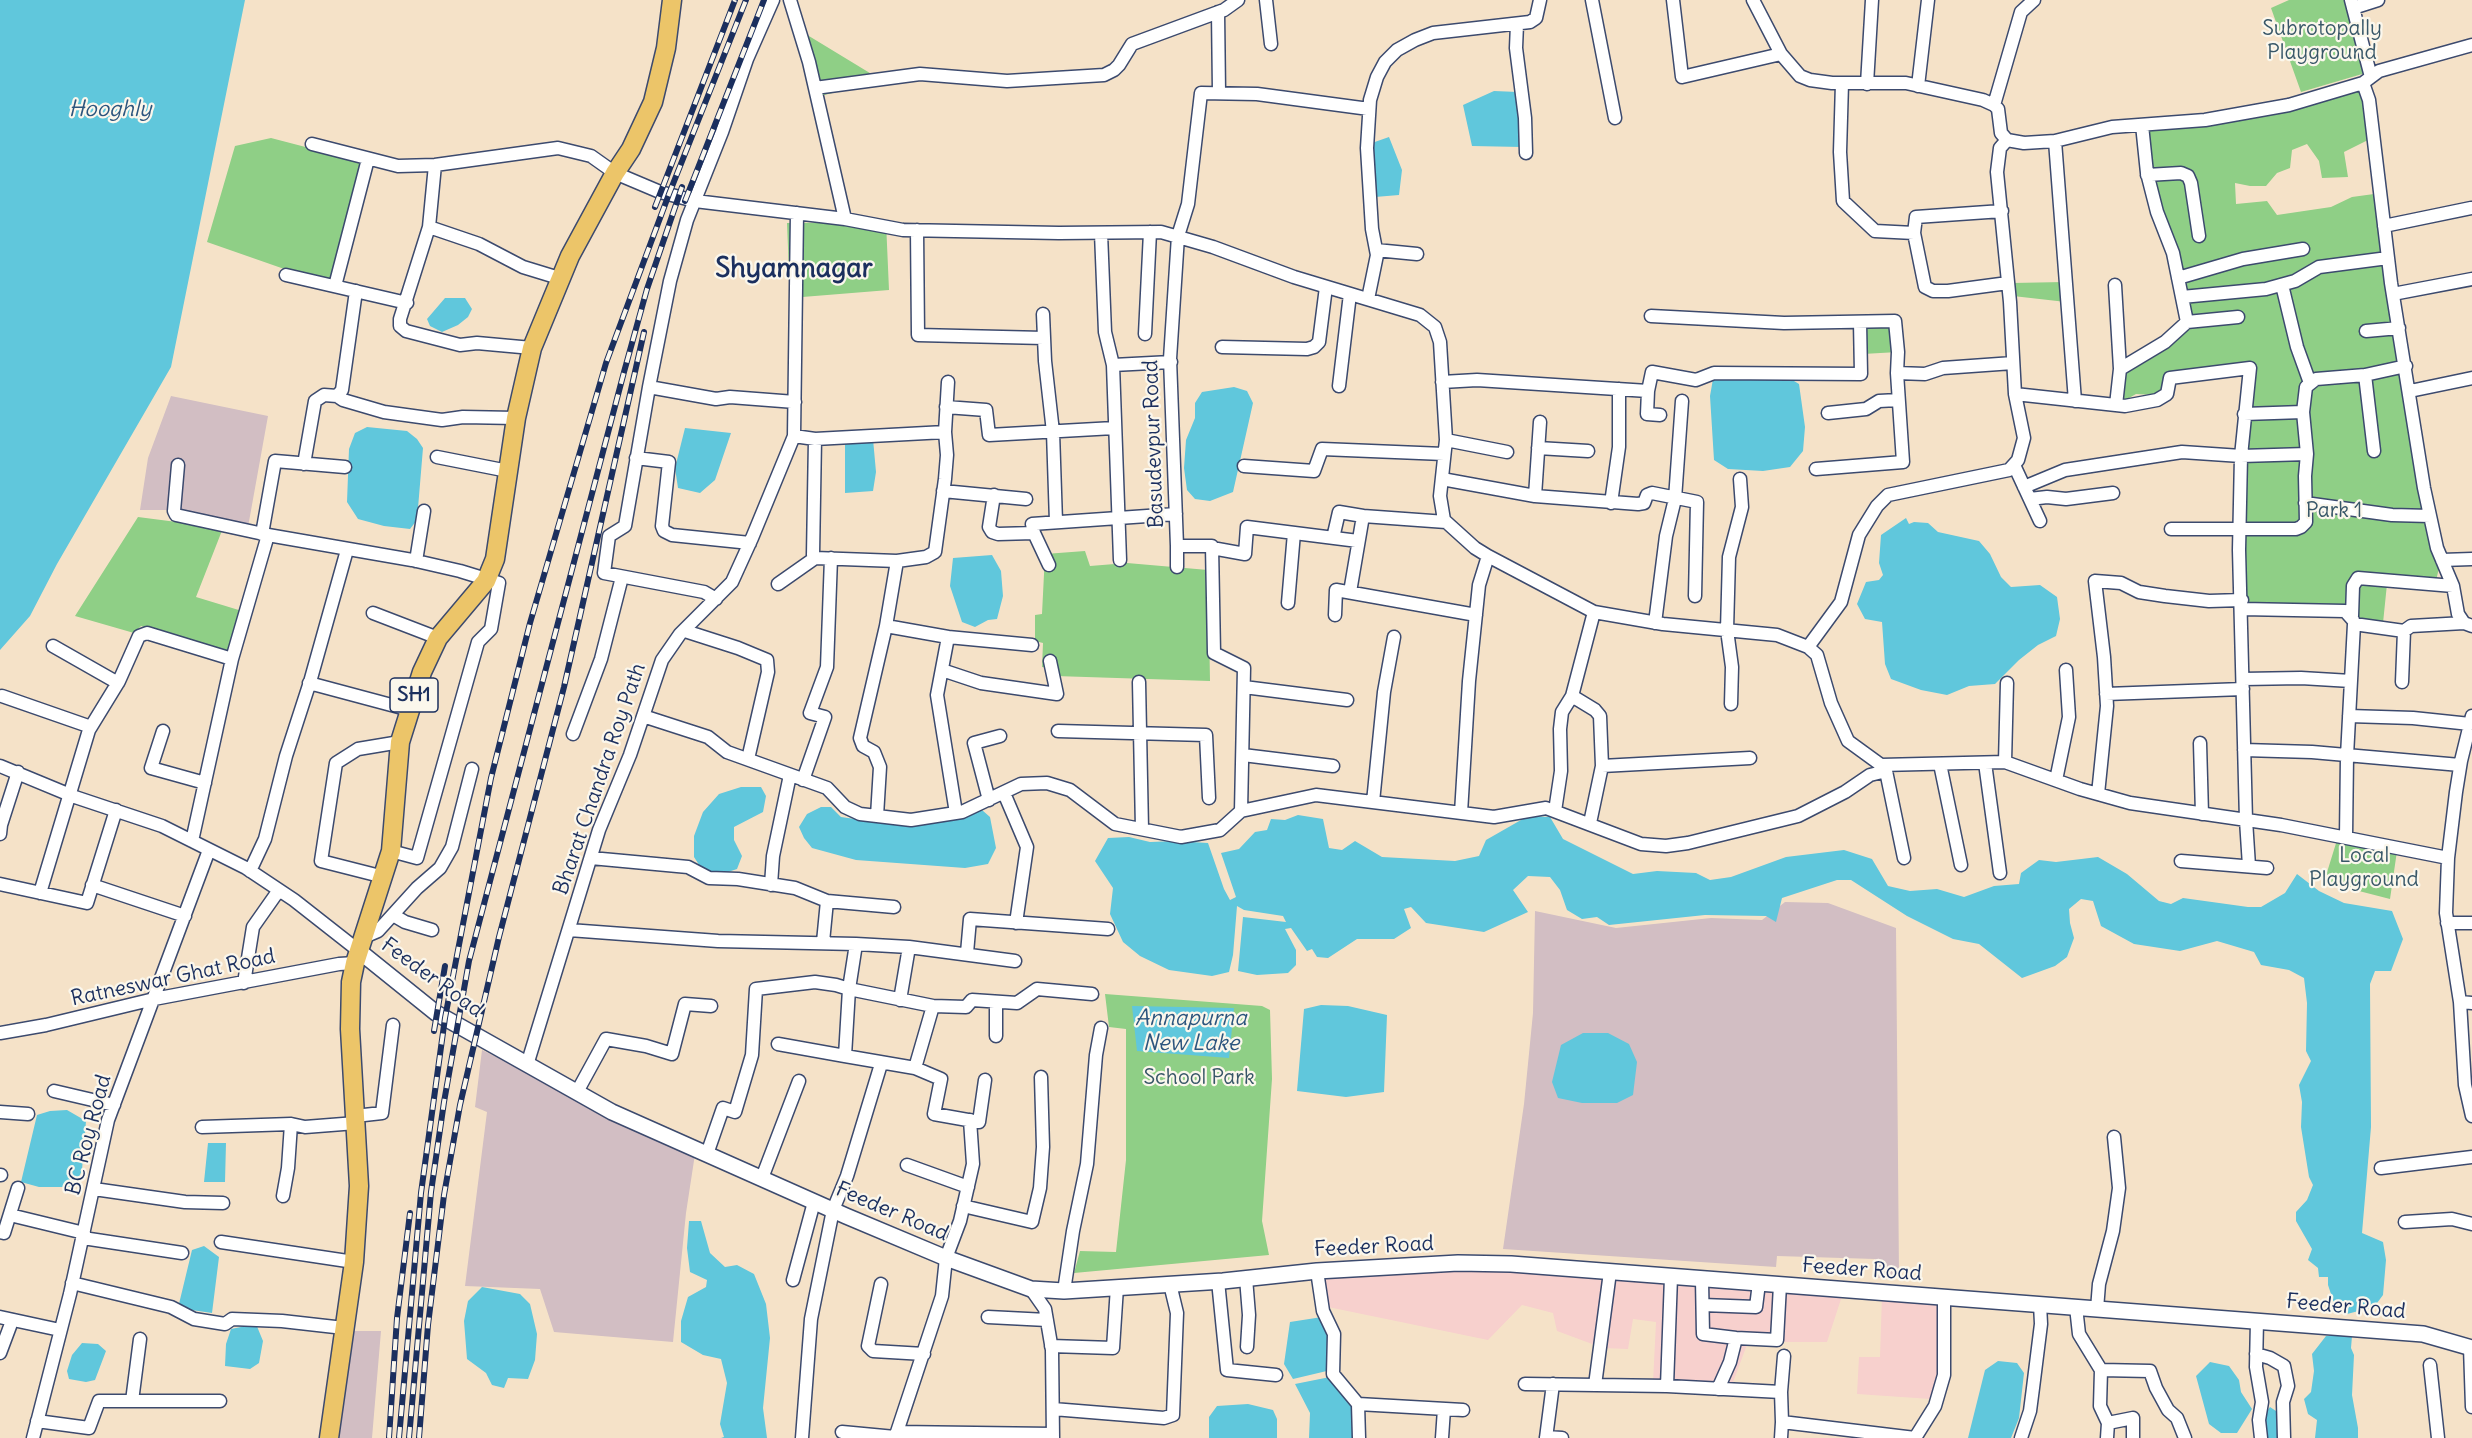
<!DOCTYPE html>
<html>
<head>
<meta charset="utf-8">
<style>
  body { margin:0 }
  canvas { display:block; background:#f5e2c8 }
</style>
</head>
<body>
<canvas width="2472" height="1438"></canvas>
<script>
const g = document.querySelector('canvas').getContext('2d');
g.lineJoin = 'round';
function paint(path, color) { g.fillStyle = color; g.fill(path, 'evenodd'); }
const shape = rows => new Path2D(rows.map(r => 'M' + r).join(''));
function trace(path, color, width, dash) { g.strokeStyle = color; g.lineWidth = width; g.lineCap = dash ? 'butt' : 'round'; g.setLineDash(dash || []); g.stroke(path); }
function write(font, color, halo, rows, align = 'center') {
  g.font = font + ' Delius,sans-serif'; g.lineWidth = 4.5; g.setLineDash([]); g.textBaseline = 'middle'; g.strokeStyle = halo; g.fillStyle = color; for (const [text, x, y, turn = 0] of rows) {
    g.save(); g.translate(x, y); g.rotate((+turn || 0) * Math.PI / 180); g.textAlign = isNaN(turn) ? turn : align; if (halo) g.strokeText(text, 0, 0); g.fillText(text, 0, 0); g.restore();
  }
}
paint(shape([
  [1461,1267,1843,1293,1827,1342,1748,1342,1732,1385,1653,1383,1656,1322,1633,1319,1628,1349,1603,1348,1557,1331,1553,1313,1522,1305,1488,1340,1328,1307,1320,1274],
  [1882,1295,1941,1299,1940,1374,1931,1399,1857,1394,1859,1357,1880,1357]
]), '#f7d0cd');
paint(shape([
  [171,396,268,416,248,527,180,510,140,510,148,458],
  [1785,902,1828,903,1896,928,1899,1276,1876,1278,1875,1259,1777,1256,1776,1267,1503,1249,1524,1104,1533,1013,1535,911,1616,928,1711,918,1762,920],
  [482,1050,695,1154,686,1213,673,1342,554,1332,540,1289,465,1286,487,1112,475,1107],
  [348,1331,381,1331,372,1438,333,1438]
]), '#d2bec3');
paint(shape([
  [2289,0,2346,0,2369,72,2301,92,2271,8],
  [804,33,883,81,820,96],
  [2360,88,2366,102,2370,139,2344,152,2348,177,2322,178,2319,161,2307,144,2292,150,2290,168,2277,173,2266,186,2250,186,2235,183,2236,204,2267,201,2277,215,2331,207,2352,197,2374,194,2383,263,2440,564,2434,589,2387,584,2383,623,2359,618,2345,606,2246,603,2243,555,2244,447,2254,365,2168,372,2162,392,2154,395,2136,394,2122,402,2124,372,2183,333,2162,211,2149,164,2147,130,2206,125,2279,113],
  [271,138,363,162,331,281,290,271,207,242,235,146],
  [886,222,889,290,790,298,787,223],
  [2064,282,2066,302,2013,296,2012,283],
  [1895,321,1898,352,1863,354,1860,322],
  [138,517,223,528,196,597,242,611,228,652,141,626,134,633,75,616],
  [1085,551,1090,566,1127,563,1208,570,1210,681,1055,676,1051,668,1042,667,1043,643,1035,641,1035,615,1042,614,1045,554],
  [2337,840,2397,851,2390,899,2324,882],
  [1105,994,1262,1006,1270,1010,1272,1079,1262,1221,1269,1255,1074,1273,1080,1251,1116,1252,1126,1160,1126,1029,1109,1027]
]), '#8fcf86');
paint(shape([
  [0,0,245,0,171,367,57,564,30,616,0,650],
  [1494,91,1518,92,1522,147,1472,146,1463,105],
  [1389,137,1402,170,1399,195,1375,197,1369,144],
  [445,298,465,298,472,309,468,317,458,325,442,332,430,326,427,319],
  [1728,375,1789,378,1799,384,1805,427,1803,451,1790,467,1763,471,1728,469,1714,460,1710,396,1713,379],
  [1234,387,1247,391,1253,403,1233,492,1210,501,1195,499,1187,490,1184,468,1186,440,1195,418,1195,403,1202,392],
  [367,427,407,431,417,439,423,448,417,520,410,529,384,526,358,519,347,502,349,449,355,433],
  [685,428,731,433,715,480,700,493,678,488,675,468],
  [873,439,876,472,873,491,845,493,845,443],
  [1906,518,1909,524,1914,522,1928,523,1938,532,1979,541,1990,554,2001,577,2011,587,2040,585,2057,597,2060,619,2056,636,2038,645,2019,660,1995,684,1969,686,1947,695,1921,690,1891,679,1885,664,1882,622,1865,619,1857,604,1866,582,1879,580,1883,575,1879,563,1881,535],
  [992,555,1001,571,1003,596,997,619,988,620,975,627,962,622,950,586,953,558],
  [741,787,761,787,766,796,763,812,734,827,734,840,742,856,737,869,719,875,703,871,694,857,694,836,703,812,719,794],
  [821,807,831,807,841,817,897,825,924,823,982,810,990,817,996,848,988,864,965,868,856,860,812,848,804,838,799,827,807,814],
  [1298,815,1323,819,1329,848,1342,850,1355,841,1382,857,1455,861,1479,856,1486,840,1528,816,1550,817,1563,839,1633,874,1657,871,1696,873,1710,880,1731,877,1786,857,1844,850,1872,859,1888,886,1910,891,1937,889,1964,897,1994,886,2019,884,2021,873,2039,860,2056,862,2098,857,2127,874,2159,901,2171,904,2183,898,2248,907,2261,907,2285,893,2297,874,2319,891,2344,903,2392,911,2403,939,2391,971,2375,971,2370,984,2371,1127,2362,1233,2383,1242,2386,1260,2383,1295,2374,1307,2347,1314,2336,1309,2328,1285,2328,1277,2319,1277,2318,1268,2308,1260,2312,1249,2296,1221,2296,1212,2307,1200,2313,1185,2309,1177,2301,1127,2302,1102,2299,1085,2311,1061,2306,1051,2307,1003,2304,978,2289,970,2261,965,2254,952,2217,941,2180,951,2134,944,2101,926,2093,901,2081,899,2069,909,2070,923,2074,938,2067,957,2055,966,2022,978,1979,944,1953,939,1907,916,1851,880,1837,880,1782,898,1776,922,1766,916,1705,915,1609,925,1597,917,1582,919,1567,910,1560,890,1550,877,1528,876,1513,890,1528,912,1484,932,1426,923,1411,907,1404,909,1411,928,1394,939,1357,939,1328,958,1317,957,1312,949,1307,951,1291,928,1285,929,1296,950,1296,965,1288,973,1257,975,1238,971,1243,917,1286,922,1283,916,1244,910,1237,906,1233,955,1229,972,1212,976,1169,970,1140,956,1123,942,1110,914,1113,888,1095,861,1108,838,1129,837,1150,842,1176,841,1208,843,1224,889,1230,900,1236,897,1221,853,1239,849,1255,832,1267,830,1271,819,1285,820],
  [1321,1005,1348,1006,1387,1015,1384,1092,1346,1097,1297,1091,1304,1009],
  [1132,1006,1234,1008,1229,1058,1137,1051],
  [1583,1033,1608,1033,1629,1044,1637,1062,1633,1095,1617,1103,1582,1103,1558,1098,1552,1082,1561,1045],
  [67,1110,86,1121,82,1170,75,1187,39,1187,21,1182,37,1115,50,1111],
  [208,1143,226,1143,225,1182,204,1182],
  [689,1221,701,1221,710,1253,725,1267,737,1265,754,1274,766,1304,770,1338,763,1408,767,1438,721,1438,724,1437,720,1424,727,1383,721,1359,703,1355,681,1342,681,1321,688,1297,706,1287,707,1280,690,1272,687,1248],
  [204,1246,219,1257,212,1313,178,1308,192,1250],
  [482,1287,520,1294,530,1304,537,1334,535,1360,528,1379,508,1378,504,1388,492,1385,486,1373,467,1359,464,1321,468,1301],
  [1322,1317,1331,1337,1331,1370,1293,1379,1284,1364,1290,1322],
  [256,1324,263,1341,259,1363,250,1369,225,1366,226,1344,231,1329],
  [2326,1336,2352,1336,2351,1348,2354,1355,2352,1395,2358,1428,2358,1438,2315,1438,2317,1420,2308,1414,2304,1399,2311,1392,2314,1371,2312,1354],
  [82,1343,98,1344,106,1351,95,1380,86,1382,69,1379,67,1371,72,1355],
  [1998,1361,2017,1363,2024,1373,2019,1418,2011,1438,1968,1438,1985,1370],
  [2210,1362,2229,1366,2239,1380,2241,1392,2252,1409,2237,1433,2221,1433,2209,1424,2196,1376],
  [1330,1377,1355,1407,1355,1438,1309,1438,1310,1413,1295,1384],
  [1248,1404,1273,1410,1277,1419,1277,1438,1209,1438,1209,1417,1217,1406],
  [2270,1407,2279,1413,2278,1438,2267,1438,2264,1415]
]), '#60c7dc');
const minor = shape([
  [773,0,747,59,722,132,687,220,670,281,649,387,716,399,730,397,795,402],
  [790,0,809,62,845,219],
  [1266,0,1271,44],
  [1592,0,1615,118],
  [1673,0,1682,77,1781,54],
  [1753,0,1781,54,1800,76,1810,80,1832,83,1906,83,1983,100,1994,105,1998,109,2001,133,2007,140,2024,143,2055,141,2112,127,2205,120,2289,105,2363,83,2379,71,2472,45],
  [2351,0,2371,77],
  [2353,8,2378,0],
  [1218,12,1219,92],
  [1517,24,1516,48,1525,118,1526,153],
  [1842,83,1840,152,1843,201,1875,231,1914,233,1916,217,2002,211],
  [2363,83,2369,100,2391,283,2424,488,2437,548,2453,586,2458,614,2464,623,2472,626],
  [1867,84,1872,0],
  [1918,86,1928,0],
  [815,88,920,74,1007,81,1104,75,1114,70,1119,65,1132,44,1224,10,1238,0],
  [1994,105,2021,12,2034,0],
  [2007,140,2000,148,1997,172,2010,302,2015,394],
  [2055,141,2075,401],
  [312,144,398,166,435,165,558,148,591,156,615,173,660,192,695,201,845,219,903,230,1059,233,1161,232,1213,247,1294,277,1420,315,1435,327,1440,342,1446,440,1440,496,1444,520,1475,548,1488,556,1594,612,1663,624,1777,635,1808,647,1817,655,1831,703,1848,741,1881,765,2005,762,2080,789,2130,803,2281,825,2448,858],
  [435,165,429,227,400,319,400,326,406,331,460,345,477,343,532,348],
  [2147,175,2181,173,2188,176,2191,183,2199,236],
  [2384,226,2471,208],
  [429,227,479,244,523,267,559,278],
  [917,230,918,335,1044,338],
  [1101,233,1105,332,1113,365],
  [1914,233,1925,287,1933,291,1948,291,2008,283],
  [1376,250,1417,254],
  [286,275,407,303],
  [2178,278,2243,259,2303,249],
  [2115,285,2120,369,2116,405],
  [2282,285,2297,347,2310,383],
  [335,286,368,159],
  [2393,294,2472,279],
  [2182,297,2266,289,2295,281,2319,267,2388,258],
  [1368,299,1377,255,1372,229,1367,148,1370,100,1377,77,1385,62,1397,50,1415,40,1433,33,1530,22,1536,18,1540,0],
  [1043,314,1045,361,1053,432,1056,522],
  [1651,316,1784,323,1895,321,1898,352,1897,373,1925,374,1943,368,2013,363],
  [2187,322,2238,317],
  [2366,331,2399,328],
  [1145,334,1150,232],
  [1222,347,1307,349,1314,347,1319,342,1326,287],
  [2120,369,2165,342,2187,322,2173,253,2157,212,2147,173,2142,125],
  [2365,375,2374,451],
  [1442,382,1477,380,1648,391],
  [1339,386,1350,294],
  [649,387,625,526,609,536,604,573,704,592,716,599],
  [2410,391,2472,378],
  [337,396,343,400,384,412,442,420,463,417,516,418],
  [946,407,986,410,989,435,1114,428],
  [1828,413,1866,409,1879,401,1898,400],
  [2244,414,2303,412],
  [1660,415,1647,414,1648,391,1652,372,1696,380,1714,373,1861,374,1860,322],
  [945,432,948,382],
  [794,436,815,439,945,432,947,455,945,479,935,552,926,557,897,561],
  [815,439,813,555,815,558,897,561,886,626,948,637,937,695,956,813],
  [1446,440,1507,452],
  [1538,448,1588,451],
  [437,457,508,471],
  [636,458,669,462,662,526,664,531,672,535,750,543],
  [304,464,315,401,324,395,337,396,342,390,356,291],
  [178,465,174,511,176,515,268,535,412,560,460,571,499,583,491,629,478,642,417,858,391,851],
  [2014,465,2040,521],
  [1244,466,1314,471,1322,449,1444,454],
  [1816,469,1903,462,1897,373],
  [1442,479,1535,496,1638,504,1644,503,1647,495,1652,493,1697,502,1695,596],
  [2024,487,2065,470,2182,452,2241,456,2307,454],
  [943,491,1026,499],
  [994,495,989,527,992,532,998,534,1034,533],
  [1535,496,1540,422],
  [2030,499,2047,497,2066,499,2113,493],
  [1611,503,1619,447,1619,389],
  [2305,503,2392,515,2430,516],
  [2171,529,2296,529,2301,527,2306,522,2305,476,2307,454,2303,412,2306,387,2316,379,2365,375,2406,366],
  [262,534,275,461,345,467],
  [1333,538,1339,512,1363,516,1446,522],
  [1177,546,1177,567],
  [1212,548,1245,554,1247,527,1358,541],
  [1120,560,1113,365,1171,362],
  [2442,560,2472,559],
  [416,561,424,511],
  [1049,565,1034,533,1032,524,1176,514],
  [778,584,815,558],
  [1350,592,1363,516],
  [1288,603,1294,533],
  [2242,609,2345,611,2353,620],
  [373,613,438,638],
  [1335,615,1336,590,1476,615],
  [2352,616,2353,586,2358,578,2453,586],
  [1655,623,1666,536,1675,499,1682,401],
  [685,631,738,648,767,660,768,672,748,759],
  [948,637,1032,645],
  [53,646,118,683],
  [1808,647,1841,602,1859,535,1877,506,1888,495,2009,470,2018,460,2024,438,2015,394,2125,406,2157,400,2167,394,2170,378,2250,368,2241,456,2239,550,2246,820,2249,866],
  [942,670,981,683,1057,694,1050,661],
  [2243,679,2301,678,2351,681],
  [1139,682,1142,829],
  [2402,682,2404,631],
  [309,683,410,710],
  [1244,687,1347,700],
  [2106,694,2243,689],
  [2,696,91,727],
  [1731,704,1732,667,1727,630,1729,557,1742,507,1740,479],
  [643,716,708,737,727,752,827,788,845,807,860,814,911,820,962,812,1021,784,1047,783,1070,790,1115,824,1181,837,1220,830,1241,811,1316,795,1494,817,1546,808,1641,844,1666,846,1688,843,1798,816,1845,792,1870,775,1886,771],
  [2349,716,2413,718,2470,724],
  [2472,716,2461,761,2456,792,2448,858,2446,913,2460,1002,2465,1085,2472,1116],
  [163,731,151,768,205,783],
  [1058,731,1206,735,1209,798],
  [573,734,601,659,622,577],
  [2200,743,2202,814],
  [2244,750,2312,752,2460,765],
  [1243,755,1333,766],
  [2005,762,2007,683],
  [1985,763,2000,873],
  [1940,764,1961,865],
  [0,766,75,797,162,826,246,868,294,900,359,951],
  [1602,766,1750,758],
  [1882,766,1886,771,1904,858],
  [803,780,825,717,810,713,827,667,831,558],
  [2056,780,2069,717,2066,670],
  [1004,793,1027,847,1016,923],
  [2098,794,2107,706,2104,657,2095,581,2121,583,2139,592,2165,596,2209,601,2242,600],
  [989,800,974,743,1000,736],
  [1373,802,1384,692,1394,637],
  [1241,811,1244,668,1214,653,1212,546,1177,546,1170,359,1178,236,1188,204,1201,93,1257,94,1369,109],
  [1555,811,1561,771,1560,729,1562,712,1572,696],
  [1461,813,1469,681,1479,585,1488,556],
  [877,816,880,767,874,752,863,746,860,738,886,626],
  [1590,823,1602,766,1600,716,1595,710,1572,696,1594,612],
  [0,834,1,825,18,772],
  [2346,837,2347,756,2354,624,2404,631,2411,626,2464,623],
  [192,841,232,659,268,535],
  [591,858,688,867,709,878,738,879,795,888,827,901,894,907],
  [2181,861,2267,868],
  [250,871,265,839,286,756,310,682,347,550],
  [384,877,321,861,336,763,358,749,400,742],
  [0,884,87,903,116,810],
  [92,885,185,916],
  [771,885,773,856,790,775],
  [40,893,89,730,119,681,139,636,147,633,232,659],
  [393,915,405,922,432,930],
  [2447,923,2472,923],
  [569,930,718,941,856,944,849,989,933,1006,966,1007,972,1000,1017,1003,1037,989,1092,994],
  [364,937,378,931,417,888,440,868,452,847,472,769],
  [823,942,827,901],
  [856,944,909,947],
  [967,953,970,919,1108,929],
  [244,983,253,927,279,890],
  [900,1000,909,947,1015,961],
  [2460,1002,2472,1003],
  [0,1033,46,1025,154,999,339,964,355,963],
  [996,1036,996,1002],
  [778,1044,845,1056],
  [527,1065,599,830,630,755,662,660,680,634,732,582,752,538,794,436,797,213],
  [915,1068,933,1006],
  [54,1091,114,1105],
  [577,1092,606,1039,646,1046,672,1054,685,1004,711,1006],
  [0,1112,28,1114],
  [355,1116,382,1113,393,1025],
  [202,1127,291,1124,305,1127,356,1123],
  [707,1154,723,1108,735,1112,752,1055,756,989,815,982,836,985,849,989,845,1056,915,1068,941,1079,934,1114,979,1122,985,1080],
  [907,1165,968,1187],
  [2381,1168,2472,1157],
  [0,1175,1,1175],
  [762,1178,799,1081],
  [94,1189,185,1202,223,1203],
  [283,1196,288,1168,291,1124],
  [963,1206,1032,1222,1040,1188,1043,1147,1041,1077],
  [10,1215,84,1233],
  [2405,1222,2452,1219,2472,1224],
  [0,1232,4,1233,18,1188],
  [83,1238,182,1253],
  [221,1242,354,1262],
  [1317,1271,1323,1311,1334,1334,1333,1374,1358,1404,1463,1410],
  [1246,1278,1249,1315,1247,1347],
  [793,1280,814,1202],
  [1702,1280,1703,1334,1736,1338,1777,1340,1780,1285],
  [1218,1281,1227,1370,1276,1375],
  [72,1283,171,1307,194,1319,225,1324,232,1319,282,1321,344,1328],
  [881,1284,868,1346,873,1351,924,1354],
  [1031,1289,1045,1309,1052,1350,1053,1438],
  [1064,1291,1073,1231,1087,1164,1096,1055,1101,1028],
  [1703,1305,1756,1307,1759,1283],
  [2076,1307,2079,1334,2101,1370,2100,1406,2108,1423,2107,1438],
  [2097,1309,2099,1284,2113,1231,2119,1188,2114,1137],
  [0,1317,60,1330],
  [988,1317,1047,1320],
  [2257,1321,2256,1367,2262,1402,2259,1420,2261,1438],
  [1051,1346,1113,1348,1117,1287],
  [2470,1347,2472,1407],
  [0,1353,12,1321],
  [2256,1354,2270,1358,2284,1366,2288,1386,2283,1402,2284,1438],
  [1784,1356,1781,1392,1782,1422,1915,1438],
  [2430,1365,2438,1438],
  [2101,1370,2150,1371,2156,1388,2168,1410,2177,1418,2185,1438],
  [1525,1384,1667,1386,1781,1392],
  [1595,1385,1610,1272],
  [1667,1386,1671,1277],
  [1718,1389,1730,1362,1736,1338],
  [132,1401,140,1339],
  [1358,1404,1359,1438],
  [1053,1409,1164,1418,1173,1415,1177,1313,1170,1284],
  [37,1421,89,1428,99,1401,220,1401],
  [2108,1423,2133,1418,2133,1438],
  [842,1432,895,1437],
  [897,1432,1053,1434],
  [1546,1437,1562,1438],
  [33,1438,70,1294,108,1120,209,850],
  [802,1438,811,1319,833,1210,847,1176,881,1064],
  [895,1438,942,1296,946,1258,960,1221,973,1164,970,1120],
  [1442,1438,1444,1409],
  [1546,1438,1553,1384],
  [1781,1438,1782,1422],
  [1915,1438,1935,1406,1944,1375,1944,1297],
  [2021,1438,2030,1411,2033,1388,2041,1324,2040,1304]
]);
const tertiary = shape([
  [359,951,436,1013,612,1112,846,1216,946,1258,1031,1289,1064,1291,1223,1281,1317,1271,1458,1263,1511,1264,2423,1334,2472,1348]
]);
const primary = shape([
  [329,1438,354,1262,359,1186,350,1029,351,982,355,963,391,851,400,742,422,672,438,638,486,581,495,559,516,418,532,348,570,256,615,173,631,149,653,102,666,48,672,0]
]);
trace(minor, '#3c4a6e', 15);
trace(tertiary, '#3c4a6e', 18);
trace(primary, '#3c4a6e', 21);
trace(minor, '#fff', 12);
trace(tertiary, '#fff', 15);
trace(primary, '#ecc569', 18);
const rail = shape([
  [685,201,764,0],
  [655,207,735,0],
  [434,1031,445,966],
  [389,1438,397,1318,410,1213],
  [399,1438,421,1193,445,1018,491,778,530,623,606,363,669,194,746,0],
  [409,1438,431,1192,444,1102,469,961,624,372,647,289,682,187],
  [419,1438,428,1325,444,1195,460,1105,499,937,564,687,644,332]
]);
trace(rail, '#1b2f5e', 6);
trace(rail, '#fbf7ec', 4, [11]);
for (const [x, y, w] of [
  [414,695,48]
]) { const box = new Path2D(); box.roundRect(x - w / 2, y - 17, w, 34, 4.5); g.fillStyle = '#fbf7ec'; g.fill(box); trace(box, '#1b2f5e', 1.5); }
write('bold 20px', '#1b2f5e', null, [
  ["SH1",414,695]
]);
write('21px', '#385768', '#fbf7ec', [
  ["Subrotopally",2322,29],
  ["Playground",2322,53],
  ["Park 1",2334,511],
  ["Local",2364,856],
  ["Playground",2364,880],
  ["School Park",1199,1078]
]);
write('21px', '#1b2f5e', '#fbf7ec', [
  ["Basudevpur Road",1154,444,-92],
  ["Bharat Chandra Roy Path",600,779,-71],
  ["Ratneswar Ghat Road",173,978,-12],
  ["Feeder Road",432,978,36],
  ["BC Roy Road",89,1135,-75],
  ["Feeder Road",892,1212,23],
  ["Feeder Road",1374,1247,-3],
  ["Feeder Road",1862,1270,4],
  ["Feeder Road",2346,1307,5]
]);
write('italic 22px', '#2c557e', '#fbf7ec', [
  ["Hooghly",110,110],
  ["Annapurna",1191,1019],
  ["New Lake",1191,1044]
]);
write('bold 27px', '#1b2f5e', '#fbf7ec', [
  ["Shyamnagar",794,269]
]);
</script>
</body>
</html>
